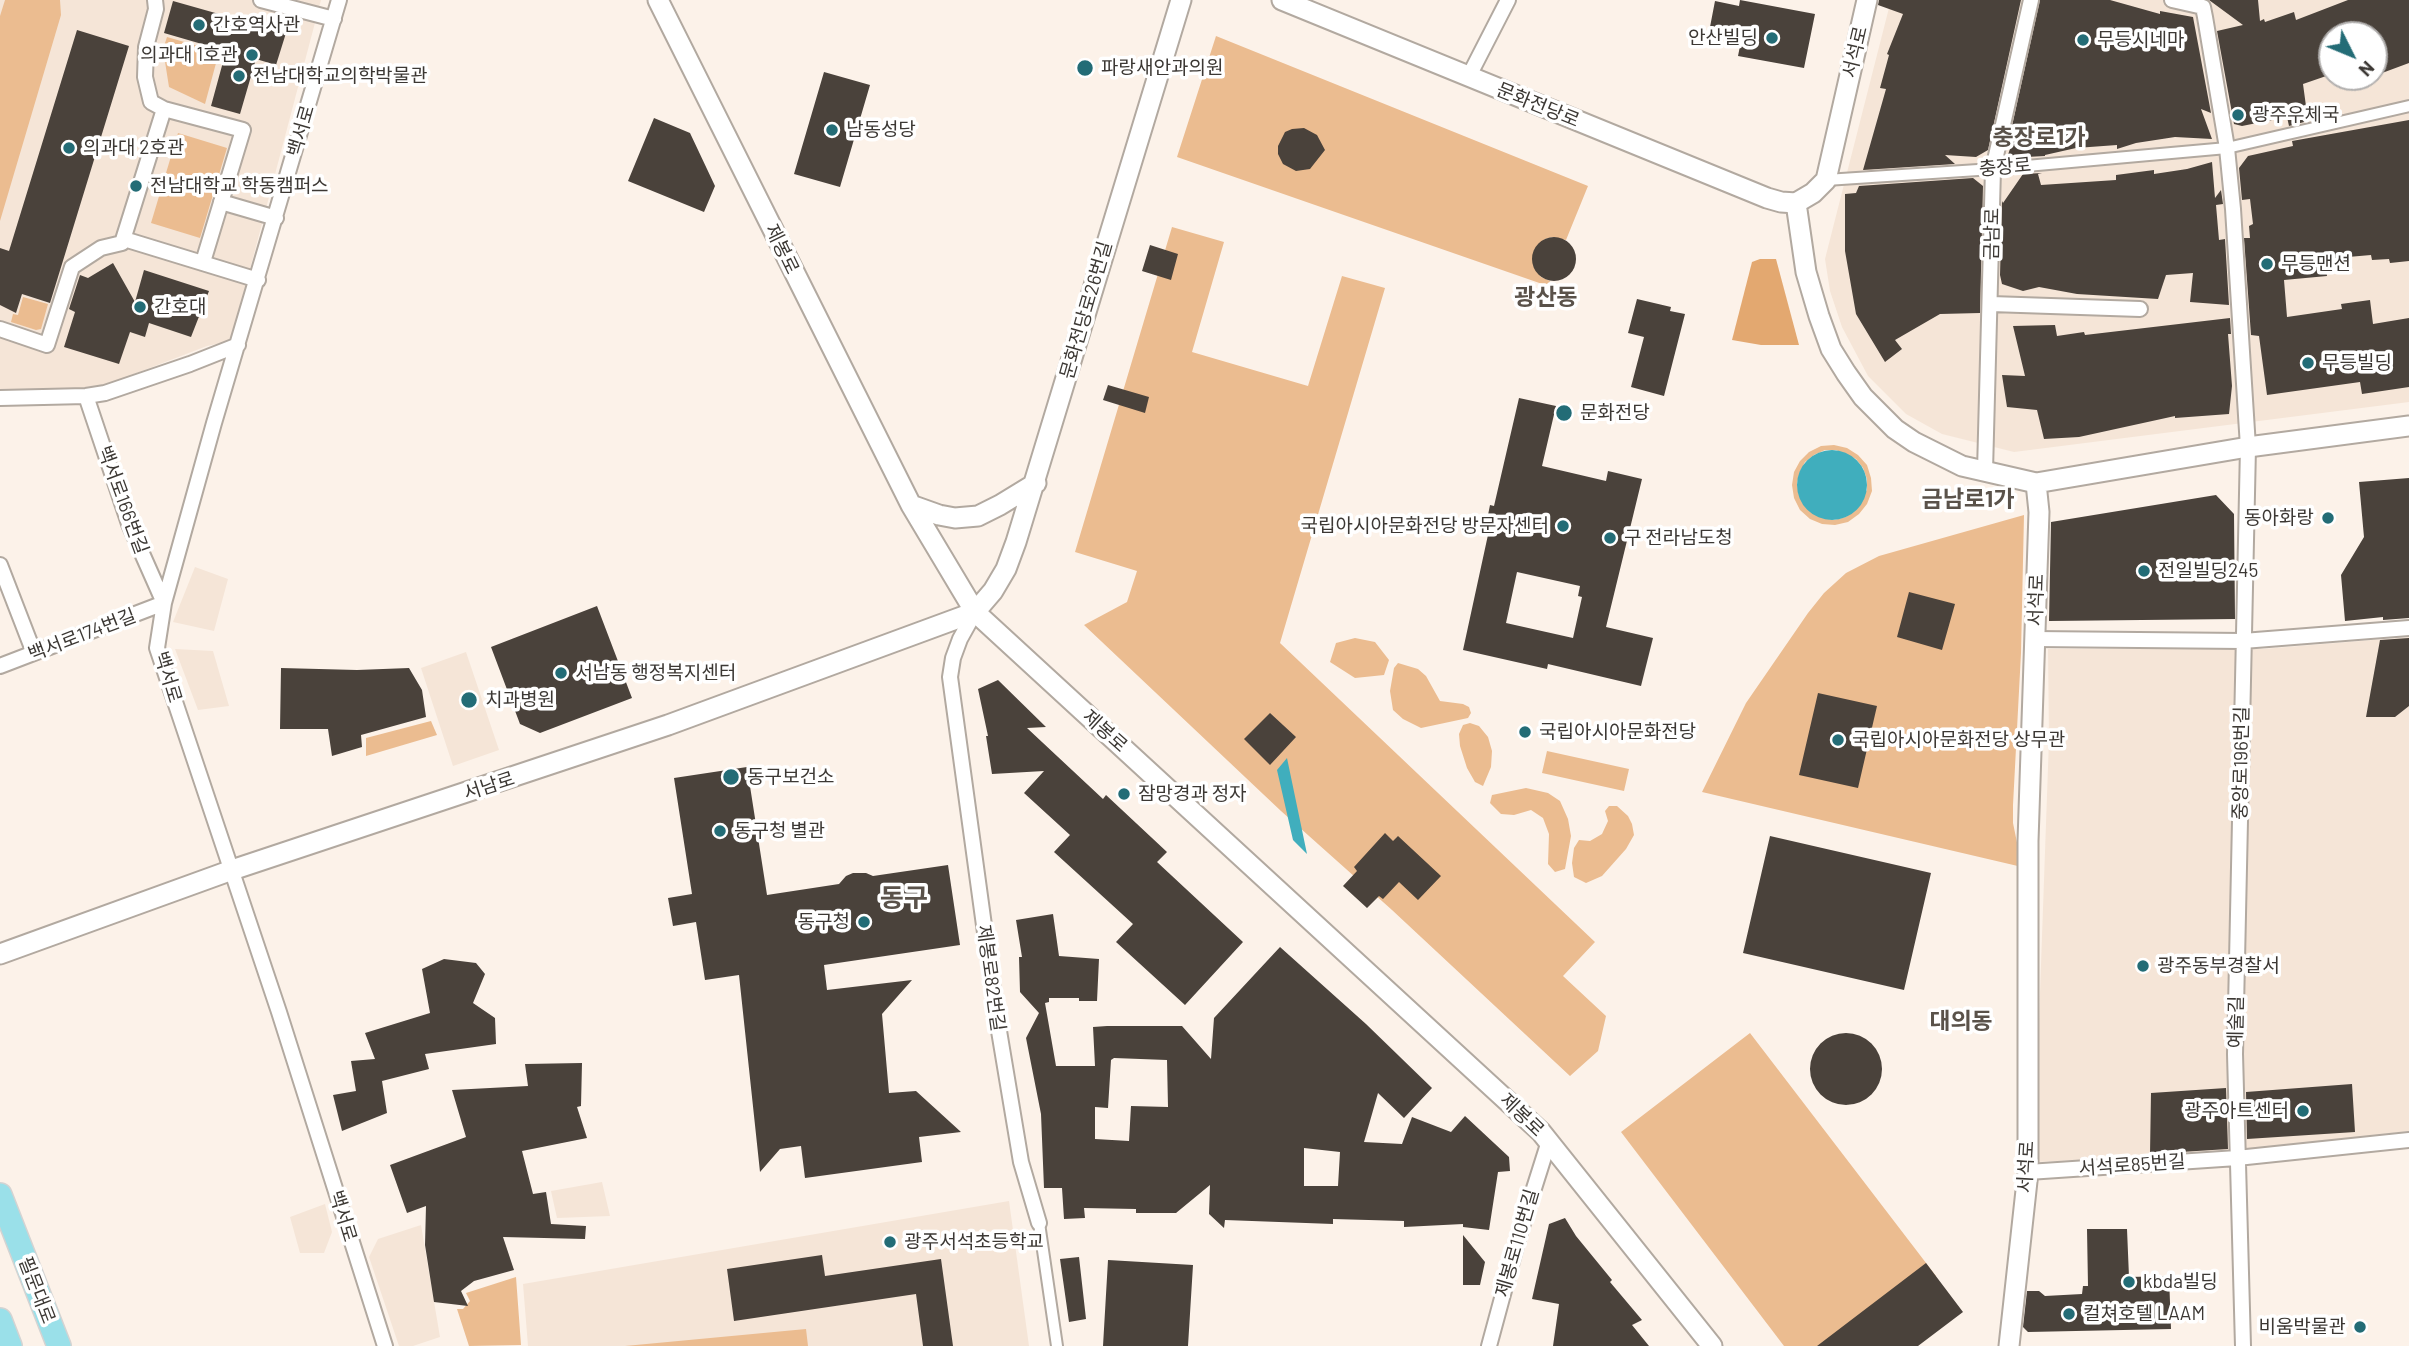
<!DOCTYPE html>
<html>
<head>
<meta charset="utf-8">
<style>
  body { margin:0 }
  #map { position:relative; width:2409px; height:1346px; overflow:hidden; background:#fcf2e9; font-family:Barlow,sans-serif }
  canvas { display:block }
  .north { position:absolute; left:2318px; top:21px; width:70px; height:70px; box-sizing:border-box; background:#fff; border:2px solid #b1afae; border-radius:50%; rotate:133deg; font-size:19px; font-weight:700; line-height:28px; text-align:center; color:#3c3834 }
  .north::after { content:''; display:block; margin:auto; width:24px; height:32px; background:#236c76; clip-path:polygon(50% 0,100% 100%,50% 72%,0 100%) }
</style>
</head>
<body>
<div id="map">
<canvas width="2409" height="1346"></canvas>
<div class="north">N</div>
</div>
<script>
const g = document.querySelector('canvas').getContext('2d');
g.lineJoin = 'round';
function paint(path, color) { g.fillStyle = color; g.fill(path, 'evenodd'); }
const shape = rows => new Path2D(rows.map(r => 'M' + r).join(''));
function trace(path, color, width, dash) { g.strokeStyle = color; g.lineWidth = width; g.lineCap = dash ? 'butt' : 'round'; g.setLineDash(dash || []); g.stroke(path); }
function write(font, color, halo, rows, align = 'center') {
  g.font = font + ' Barlow,"Noto Sans KR",sans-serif'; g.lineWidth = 7; g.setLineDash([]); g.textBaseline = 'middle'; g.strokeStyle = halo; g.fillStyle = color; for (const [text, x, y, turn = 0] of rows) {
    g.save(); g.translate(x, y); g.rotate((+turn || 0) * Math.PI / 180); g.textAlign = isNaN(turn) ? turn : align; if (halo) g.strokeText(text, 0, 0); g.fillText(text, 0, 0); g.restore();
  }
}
paint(shape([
  [0,0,321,0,231,341,207,346,108,384,79,388,0,390],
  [1891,0,2409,0,2409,402,2014,452,1942,434,1906,414,1868,376,1842,327,1830,291,1825,259],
  [2332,35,2374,35,2374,77,2332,77],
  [195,567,228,579,214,631,173,622],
  [2409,637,2409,1131,2233,1153,2034,1162,2049,739,2048,649,2263,649],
  [175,649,213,651,229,706,198,710],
  [466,652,499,750,453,766,421,668],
  [602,1182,610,1216,557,1218,551,1191],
  [1009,1201,1029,1346,528,1346,523,1284],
  [325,1204,332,1232,324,1253,300,1253,290,1217],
  [421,1225,440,1337,413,1346,399,1346,369,1257,378,1239]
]), '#f5e5d7');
paint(shape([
  [5,0,60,0,61,15,0,221,0,16],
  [1216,36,1588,186,1566,240,1552,237,1545,239,1534,250,1533,265,1541,277,1550,281,1548,286,1177,157],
  [167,37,219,52,205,104,169,87,163,49],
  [178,133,227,148,200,238,151,223],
  [1172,227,1224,242,1192,352,1308,386,1342,276,1385,288,1280,643,1595,942,1563,976,1606,1016,1598,1051,1570,1076,1392,910,1281,811,1084,625,1127,602,1137,571,1075,552],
  [23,297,48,304,41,329,36,330,11,322,13,314,18,315],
  [1834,445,1847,448,1858,455,1867,465,1871,478,1872,491,1867,504,1859,514,1848,522,1835,525,1822,524,1810,519,1800,510,1794,498,1792,485,1794,472,1800,461,1809,452,1821,446],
  [1825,450,1836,450,1856,459,1863,468,1867,479,1867,490,1846,517,1834,520,1823,518,1799,495,1797,483,1800,472,1805,462,1814,455],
  [2024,515,2021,653,2013,805,2013,823,2022,867,1702,792,1746,703,1808,613,1824,593,1846,573,1879,556],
  [1355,638,1375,642,1389,660,1384,675,1355,678,1330,662,1336,643],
  [1398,663,1418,669,1426,676,1440,701,1463,704,1469,707,1471,713,1468,718,1421,728,1403,719,1393,710,1390,691,1394,668],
  [431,721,437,735,366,756,366,738],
  [1470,723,1479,726,1488,737,1492,751,1491,767,1483,786,1475,782,1467,768,1460,746,1459,734,1463,725],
  [1547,751,1629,769,1624,791,1542,773],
  [1526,788,1548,793,1560,801,1568,819,1571,836,1565,869,1555,872,1548,864,1549,834,1543,818,1531,810,1514,815,1501,814,1490,803,1492,795],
  [1609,806,1617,806,1628,816,1632,824,1634,835,1626,849,1602,876,1586,883,1574,877,1572,863,1574,848,1579,840,1590,841,1602,834,1608,821,1605,811],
  [1750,1033,1936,1276,1845,1346,1784,1346,1621,1132],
  [516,1277,521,1345,469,1346,457,1309,463,1309,470,1301,466,1293],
  [806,1329,808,1346,625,1346]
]), '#ebbc90');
paint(shape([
  [1760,259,1776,259,1799,345,1761,345,1732,340,1752,262]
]), '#e3a870');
paint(shape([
  '1797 485a35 35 0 1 1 70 0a35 35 0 1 1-70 0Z',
  [1287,758,1307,854,1293,840,1277,770]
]), '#40aebd');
paint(shape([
  [1740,0,1815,14,1804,68,1738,56,1740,46,1732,45,1735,32,1710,27,1715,1,1739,6],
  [1879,0,2021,0,1988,150,1976,157,1945,155,1955,164,1863,170,1886,89,1880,88,1889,55,1887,54,1903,14,1878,5],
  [2040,0,2110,0,2160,14,2160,11,2193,17,2211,113,2201,109,2212,139,2175,137,2136,143,2117,149,2117,145,2076,148,2045,155,2045,156,2007,158,2015,133,2010,135],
  [2209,0,2258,0,2260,21,2264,19,2265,22,2294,12,2296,20,2348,0,2409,0,2409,63,2374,76,2374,35,2332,35,2332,74,2303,84,2308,121,2289,126,2287,117,2242,126,2234,124,2217,31,2243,25],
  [173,1,286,33,276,65,256,59,240,114,211,106,226,51,164,33],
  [77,30,129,46,50,303,22,294,16,313,0,305,0,248,9,251],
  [824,72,870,85,840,187,794,174],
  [654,118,690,133,715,186,704,212,628,181],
  [2409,120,2409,261,2390,263,2389,259,2372,260,2371,255,2325,259,2327,276,2284,280,2287,317,2342,309,2341,304,2370,300,2373,324,2409,318,2409,387,2362,394,2360,382,2267,395,2259,336,2251,335,2244,238,2250,238,2249,226,2253,224,2250,199,2242,200,2239,168,2248,156,2293,146,2292,141],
  [1304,128,1317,135,1325,150,1310,169,1296,171,1283,164,1278,154,1278,146,1285,132,1292,129],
  [2212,162,2215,198,2221,190,2223,204,2216,205,2219,240,2225,239,2229,305,2190,302,2193,273,2166,275,2158,299,2077,294,2039,287,2023,291,2002,284,2000,275,2002,201,2003,203,2023,174,2042,173,2038,174,2041,185,2116,180,2116,175,2154,170,2154,174,2187,169],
  [1973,178,1983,186,1980,313,1940,314,1895,340,1902,349,1885,362,1856,314,1845,251,1845,194,1856,193,1859,186],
  '1532 259a22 22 0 1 1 44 0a22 22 0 1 1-44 0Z',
  [1150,245,1178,254,1171,280,1142,271],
  [113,263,135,302,144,270,209,291,191,337,149,323,145,337,130,332,119,364,64,347,75,312,69,309,80,275,88,278],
  [1637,299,1671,307,1670,311,1685,314,1664,396,1631,387,1644,337,1628,333],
  [2230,318,2231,334,2228,334,2232,386,2229,414,2175,418,2175,416,2079,437,2044,439,2037,410,2007,407,2002,375,2025,376,2013,326,2055,325,2057,336,2084,332,2085,335],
  [1108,385,1149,397,1145,413,1103,400],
  [1519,398,1556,406,1542,466,1606,481,1608,471,1642,479,1606,627,1653,638,1641,686,1548,664,1547,669,1463,650,1491,521,1487,520,1490,505,1494,506],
  [1517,572,1580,586,1578,596,1582,597,1573,638,1506,623],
  [2409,478,2409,618,2383,620,2383,617,2345,621,2341,575,2364,537,2359,482],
  [2216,495,2234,514,2235,619,2049,621,2051,522],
  [1909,592,1955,604,1942,650,1897,637],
  [597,606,632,698,540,733,520,724,491,647],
  [2409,638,2409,706,2395,717,2366,717,2380,640],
  [281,668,357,670,409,668,422,690,426,717,361,735,362,747,332,756,328,729,280,729],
  [998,680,1046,727,1027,728,1103,799,1106,795,1167,852,1157,862,1243,942,1185,1005,1116,942,1133,924,1054,852,1070,835,1024,793,1044,771,992,774,986,736,988,736,978,689],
  [1818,693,1877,706,1858,788,1799,775],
  [1270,713,1296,737,1270,765,1244,739],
  [747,767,767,895,839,884,846,876,853,873,866,873,873,876,948,865,960,945,824,965,827,990,912,980,882,1014,889,1093,916,1091,961,1132,919,1137,922,1162,805,1178,801,1146,780,1149,760,1172,739,975,705,980,696,922,673,926,668,898,692,894,674,778],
  [1385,833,1393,841,1398,836,1441,876,1418,900,1399,882,1383,899,1379,896,1367,908,1343,886,1357,871,1354,867],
  [1770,836,1931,873,1904,990,1743,953],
  [1053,914,1059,956,1099,959,1097,1001,1079,1001,1079,998,1049,998,1049,1002,1045,1003,1056,1066,1095,1066,1093,1027,1107,1026,1182,1026,1211,1059,1214,1018,1280,947,1366,1024,1432,1088,1404,1118,1378,1093,1364,1142,1402,1144,1412,1117,1451,1132,1465,1116,1509,1157,1510,1171,1498,1172,1489,1230,1463,1227,1463,1224,1404,1227,1404,1221,1333,1219,1333,1224,1225,1220,1224,1228,1209,1214,1210,1185,1176,1213,1136,1213,1136,1209,1084,1208,1085,1218,1064,1219,1062,1188,1044,1188,1041,1114,1026,1038,1039,1013,1020,992,1019,957,1022,957,1016,920],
  [1114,1058,1167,1060,1168,1107,1131,1106,1129,1141,1095,1139,1095,1107,1108,1108,1111,1060],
  [1304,1148,1340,1152,1338,1186,1304,1186],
  [444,959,476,963,485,974,473,1003,495,1018,496,1044,425,1054,429,1069,382,1081,387,1113,342,1131,333,1095,356,1091,351,1061,375,1059,365,1033,430,1013,422,969],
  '1810 1069a36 36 0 1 1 72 0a36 36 0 1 1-72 0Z',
  [582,1063,581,1106,577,1107,587,1138,522,1151,533,1194,546,1192,551,1224,586,1226,585,1239,503,1237,514,1270,474,1281,461,1291,468,1306,434,1302,425,1245,426,1206,407,1213,390,1165,466,1137,452,1090,528,1086,525,1064],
  [2352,1084,2355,1132,2247,1139,2246,1092],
  [2226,1088,2228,1149,2150,1154,2151,1093],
  [1565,1218,1576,1236,1612,1280,1610,1282,1642,1320,1632,1325,1649,1346,1553,1346,1559,1304,1532,1299,1549,1224],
  [2087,1229,2127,1229,2129,1277,2169,1276,2171,1329,2028,1332,2023,1327,2027,1291,2039,1291,2045,1296,2082,1294,2083,1286,2088,1286],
  [1463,1235,1485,1262,1480,1285,1463,1285],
  [822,1255,825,1276,941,1259,953,1346,923,1346,916,1294,734,1321,727,1269],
  [1079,1257,1086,1319,1069,1322,1060,1259],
  [1108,1260,1193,1265,1188,1346,1103,1346],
  [1926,1263,1963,1312,1918,1346,1817,1346]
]), '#4a423b');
const pedestrian = shape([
  [1826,180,1993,169,2227,148,2409,106],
  [1039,1223,1057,1346]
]);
const minor = shape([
  [261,0,334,19],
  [339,0,214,423,164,603,157,648,279,1012,385,1346],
  [2172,0,2203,7,2205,17,2227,148,2233,209,2248,447,2235,1054,2243,1346],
  [1469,76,1508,0],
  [164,109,243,130,203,262],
  [221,202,276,218],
  [124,239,258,280],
  [1991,304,2140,309],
  [0,329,47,345,72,267,101,248,122,243,164,109,151,102,145,77,146,47,156,9,155,0],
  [0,398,86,396,105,393,190,364,238,345],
  [1985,471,1993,169,2031,0],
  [0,565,34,653],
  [975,612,960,639,953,658,950,677,996,1013,1021,1162,1039,1223],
  [2034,639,2243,641,2409,628],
  [0,666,164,603,129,524,86,396],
  [2028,1172,2237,1158,2409,1140],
  [1489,1346,1518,1239,1549,1141]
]);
const tertiary = shape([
  [658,0,911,505,975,612,1541,1132,1712,1346],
  [1282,0,1767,198,1781,202,1796,203],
  [1796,203,1806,272,1819,316,1831,349,1846,373,1863,397,1895,429,1914,442,1962,466,2036,483,2248,447,2409,426],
  [1796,203,1813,193,1826,180,1867,0],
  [911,505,939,515,955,518,978,516,1000,505,1036,483],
  [975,612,993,591,1006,569,1016,542,1181,0],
  [0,954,232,870,668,725,975,612],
  [2009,1346,2028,1172,2028,841,2039,512,2036,483]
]);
const primary = shape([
  [0,1195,59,1346],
  [0,1320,10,1346]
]);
trace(pedestrian, '#b2a9a0', 14);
trace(minor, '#b2a9a0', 18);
trace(tertiary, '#b2a9a0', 23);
trace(primary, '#d4d3d2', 26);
trace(pedestrian, '#fff', 10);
trace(minor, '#fff', 14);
trace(tertiary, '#fff', 19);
trace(primary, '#9ae0e9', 23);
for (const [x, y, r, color] of [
  [199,25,7,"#236c76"],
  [1772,38,7,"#236c76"],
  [2083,40,7,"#236c76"],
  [252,55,7,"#236c76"],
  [1085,68,9,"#236c76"],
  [239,76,7,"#236c76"],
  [2238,115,7,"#236c76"],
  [832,130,7,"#236c76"],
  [69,148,7,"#236c76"],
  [136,186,7,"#236c76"],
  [2267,264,7,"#236c76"],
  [140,307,7,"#236c76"],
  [2308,363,7,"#236c76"],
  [1564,413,9,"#236c76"],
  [2328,518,7,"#236c76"],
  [1563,526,7,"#236c76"],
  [1610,538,7,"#236c76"],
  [2144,571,7,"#236c76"],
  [561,673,7,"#236c76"],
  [469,700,9,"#236c76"],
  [1525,732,7,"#236c76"],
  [1838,740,7,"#236c76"],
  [731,777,9,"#236c76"],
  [1124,794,7,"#236c76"],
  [720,831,7,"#236c76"],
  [864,922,7,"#236c76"],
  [2143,966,7,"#236c76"],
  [2303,1111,7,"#236c76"],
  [890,1242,7,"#236c76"],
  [2129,1282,7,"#236c76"],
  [2069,1314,7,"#236c76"],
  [2360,1327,7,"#236c76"]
]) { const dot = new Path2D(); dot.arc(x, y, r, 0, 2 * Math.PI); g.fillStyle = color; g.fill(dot); trace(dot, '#fff', 2.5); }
write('19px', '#3c3834', '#fff', [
  ["간호역사관",213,25],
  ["안산빌딩",1758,38,"right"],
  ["무등시네마",2097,40],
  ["의과대 1호관",238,55,"right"],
  ["파랑새안과의원",1101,68],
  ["전남대학교의학박물관",253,76],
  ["광주우체국",2252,115],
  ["남동성당",846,130],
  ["의과대 2호관",83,148],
  ["전남대학교 학동캠퍼스",150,186],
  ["무등맨션",2281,264],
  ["간호대",154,307],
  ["무등빌딩",2322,363],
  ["문화전당",1580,413],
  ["동아화랑",2314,518,"right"],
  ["국립아시아문화전당 방문자센터",1549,526,"right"],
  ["구 전라남도청",1624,538],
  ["전일빌딩245",2158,571],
  ["서남동 행정복지센터",575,673],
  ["치과병원",485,700],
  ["국립아시아문화전당",1539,732],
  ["국립아시아문화전당 상무관",1852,740],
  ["동구보건소",747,777],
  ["잠망경과 정자",1138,794],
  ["동구청 별관",734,831],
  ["동구청",850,922,"right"],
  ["광주동부경찰서",2157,966],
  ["광주아트센터",2289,1111,"right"],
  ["광주서석초등학교",904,1242],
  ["kbda빌딩",2143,1282],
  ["컬쳐호텔 LAAM",2083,1314],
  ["비움박물관",2346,1327,"right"]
], 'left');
write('19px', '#3c3834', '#fff', [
  ["서석로",1855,52,-77],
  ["문화전당로",1538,105,22],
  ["백서로",301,131,-74],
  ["충장로",2005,167,-5],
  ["금남로",1992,234,-89],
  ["제봉로",782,249,64],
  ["문화전당로26번길",1086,310,-74],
  ["백서로166번길",123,500,70],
  ["서석로",2036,600,-88],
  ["백서로174번길",82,635,-21],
  ["백서로",168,677,73],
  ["제봉로",1105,731,42],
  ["중앙로196번길",2241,763,-89],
  ["서남로",489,786,-18],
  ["제봉로82번길",991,978,82],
  ["예술길",2236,1022,-89],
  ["제봉로",1522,1115,44],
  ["서석로85번길",2132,1165,-4],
  ["서석로",2026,1167,-87],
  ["백서로",343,1216,73],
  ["제봉로110번길",1517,1243,-74],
  ["필문대로",37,1290,69]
]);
write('bold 23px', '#5a524a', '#fff', [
  ["충장로1가",2039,137],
  ["광산동",1546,297],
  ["금남로1가",1968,499],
  ["대의동",1961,1021]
]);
write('bold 26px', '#5a524a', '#fff', [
  ["동구",904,898]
]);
</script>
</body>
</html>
